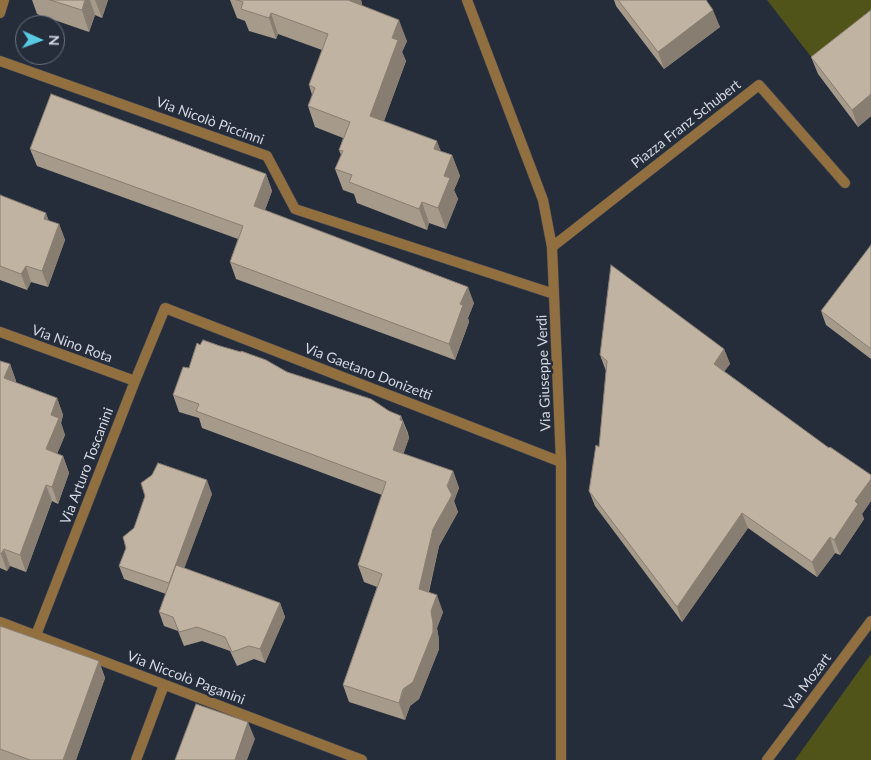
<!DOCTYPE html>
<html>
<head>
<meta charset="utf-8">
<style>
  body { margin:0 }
  #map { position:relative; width:871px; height:760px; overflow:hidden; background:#252d3b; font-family:Lato,sans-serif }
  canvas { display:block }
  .north { position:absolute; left:15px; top:15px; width:50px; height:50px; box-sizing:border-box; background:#252d3b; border:1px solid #6b727e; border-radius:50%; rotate:92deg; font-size:14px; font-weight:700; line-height:20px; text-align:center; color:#d4d9e3 }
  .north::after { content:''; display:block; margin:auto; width:18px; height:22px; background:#57c9e2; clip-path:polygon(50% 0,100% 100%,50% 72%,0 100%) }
</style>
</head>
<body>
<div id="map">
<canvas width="871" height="760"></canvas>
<div class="north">N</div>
</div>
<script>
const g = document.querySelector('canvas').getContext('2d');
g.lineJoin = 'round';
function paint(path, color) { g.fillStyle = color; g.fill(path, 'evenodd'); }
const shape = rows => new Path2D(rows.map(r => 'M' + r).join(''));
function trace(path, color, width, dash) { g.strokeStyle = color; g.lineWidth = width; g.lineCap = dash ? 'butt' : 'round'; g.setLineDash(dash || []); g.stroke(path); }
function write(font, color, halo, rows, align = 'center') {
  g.font = font + ' Lato,sans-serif'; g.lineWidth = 5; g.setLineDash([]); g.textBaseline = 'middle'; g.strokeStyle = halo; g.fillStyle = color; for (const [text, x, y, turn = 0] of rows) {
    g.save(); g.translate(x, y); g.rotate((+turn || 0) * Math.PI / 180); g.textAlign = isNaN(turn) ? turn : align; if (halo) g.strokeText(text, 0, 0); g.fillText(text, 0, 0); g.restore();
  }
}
paint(shape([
  [767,0,871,0,871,23,816,63],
  [871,654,871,760,795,760]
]), '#515419');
const minor = shape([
  [467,0,543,200,552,247,561,462,561,760],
  [0,13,4,0],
  [0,61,267,156,295,209,554,294],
  [552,247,759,85,845,183],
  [0,332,135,381],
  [0,622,362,760],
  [36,635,135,381,165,308,561,462],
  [136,760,164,685],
  [767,760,871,621]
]);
trace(minor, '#414956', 11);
trace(minor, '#926f3f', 10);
paint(shape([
  [32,0,108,0,102,18,95,15,89,32,37,14],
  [230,0,361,0,362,5,407,41,402,52,406,61,384,121,441,152,452,155,460,176,454,190,458,199,446,229,429,223,427,230,357,203,354,194,343,190,335,169,341,155,339,150,343,138,315,127,308,106,312,95,309,85,322,50,278,34,276,39,249,31,245,21,237,18],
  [614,0,706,0,720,27,664,69,616,6],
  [871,10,871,116,858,127,818,74,811,57],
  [30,149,266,174,272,191,265,210,474,303,468,318,469,322,455,360,236,279,230,262,238,239,37,166],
  [0,195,49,221,59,224,65,240,48,287,31,282,27,290,0,280],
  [871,245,871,359,826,325,821,311],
  [724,349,730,364,724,371,829,448,871,475,871,501,862,514,864,519,840,555,835,553,817,577,748,528,682,622,595,506,589,491,599,447,606,371,600,355],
  [0,361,10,364,16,381,16,383,57,398,63,415,61,423,65,435,57,454,63,456,69,473,58,504,52,501,26,572,10,566,7,571,0,568],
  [189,368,287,372,389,411,401,416,408,433,409,438,403,454,453,471,459,488,454,501,458,512,439,546,429,592,443,612,437,628,439,640,439,649,419,699,410,706,405,720,349,702,343,685,377,587,364,582,358,565,382,495,202,428,199,418,179,412,173,395],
  [212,494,184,568,280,603,285,617,265,663,254,659,237,666,230,651,202,641,184,646,178,631,164,626,159,612,166,594,124,579,119,566],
  [0,626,99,661,105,678,76,760,0,760]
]), '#a69a8b');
paint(shape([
  [85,0,90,0,95,15,89,32,82,10],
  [95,0,108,0,102,18],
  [348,0,361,0,362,4,356,21],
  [713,10,720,27,664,69,658,52],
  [271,13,278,34,276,39,269,18],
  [399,20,407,41,402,52,406,61,378,137,370,116,392,38],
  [871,94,871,116,858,127,852,110],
  [437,141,445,162,434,149],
  [452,155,460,176,454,190,458,199,446,229,438,208,444,176],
  [266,174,272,191,260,223,254,206],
  [422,202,429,223,427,230,419,209],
  [46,213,52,229,44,219],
  [59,224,65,240,48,287,42,271],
  [26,266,31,282,27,290,21,274],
  [468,287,474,303,468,318,469,322,455,360,449,344,460,304],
  [724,349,730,364,719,379,714,364],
  [10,364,16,381,10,395,4,378],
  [57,398,63,415,61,423,65,435,52,466,46,449,51,415],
  [401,416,409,438,399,467,393,450],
  [63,456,69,473,58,504,52,487],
  [453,471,459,488,454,501,458,512,439,546,425,606,419,589,433,529],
  [871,479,871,501,862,514,864,519,840,555,834,540,855,501],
  [207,480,212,494,174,596,169,583],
  [46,485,52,501,26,572,20,555],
  [742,513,748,528,682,622,677,607],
  [830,537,835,553,817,577,812,562],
  [4,549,10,566,7,571,1,554],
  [437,595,443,612,437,628,439,640,439,649,419,699,410,706,405,720,399,703],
  [280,603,285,617,265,663,260,649],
  [99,661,105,678,76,760,63,760],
  [248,722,255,739,247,760,235,760]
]), '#877d71');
const building = shape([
  [50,0,85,0,82,10,50,0],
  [237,0,348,0,399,20,392,38,398,40,370,116,437,141,434,149,452,155,444,176,450,178,438,208,422,202,419,209,349,182,352,175,335,169,343,151,339,150,350,122,308,106,315,88,309,85,328,34,271,13,269,18,241,9,243,2,237,0],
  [618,0,706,0,713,10,658,52,618,0],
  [871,10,871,94,852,110,811,57,871,10],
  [51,94,266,174,254,206,468,287,460,304,463,305,449,344,230,262,243,226,30,149,51,94],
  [0,195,46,213,44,219,59,224,42,271,26,266,21,274,0,266,0,195],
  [871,245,871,349,821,311,871,245],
  [611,265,724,349,714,364,829,448,830,447,871,475,871,479,855,501,858,504,834,540,830,537,812,562,742,513,677,607,589,491,596,445,599,447,607,361,600,355,611,265],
  [203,340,220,346,241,352,241,351,266,360,287,372,371,399,389,411,401,416,400,420,403,421,393,450,453,471,447,486,452,495,433,529,419,589,437,595,431,611,433,623,433,632,413,682,403,689,399,703,343,685,382,574,358,565,386,482,196,411,199,404,173,395,183,367,189,368,197,343,200,345,203,340],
  [0,361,10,364,4,378,57,398,51,415,59,418,46,449,63,456,52,487,46,485,20,555,4,549,1,554,0,553,0,361],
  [158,463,207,480,169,583,119,566,126,548,123,537,134,528,145,496,141,483,152,475,158,463],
  [176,565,280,603,260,649,249,646,232,652,225,637,197,627,179,632,173,617,159,612,176,565],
  [0,626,99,661,63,760,30,760,0,749,0,626],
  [196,704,248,722,235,760,175,760,196,704]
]);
paint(building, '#c1b3a2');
trace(building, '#877d71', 1);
write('14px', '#d4d9e3', '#252d3b', [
  ["Via Nicolò Piccinni",210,121,20],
  ["Piazza Franz Schubert",686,124,-38],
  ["Via Nino Rota",72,344,20],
  ["Via Gaetano Donizetti",368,372,21],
  ["Via Giuseppe Verdi",544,373,-92],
  ["Via Arturo Toscanini",87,466,-69],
  ["Via Niccolò Paganini",186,678,21],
  ["Via Mozart",808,682,-53]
]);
</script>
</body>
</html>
